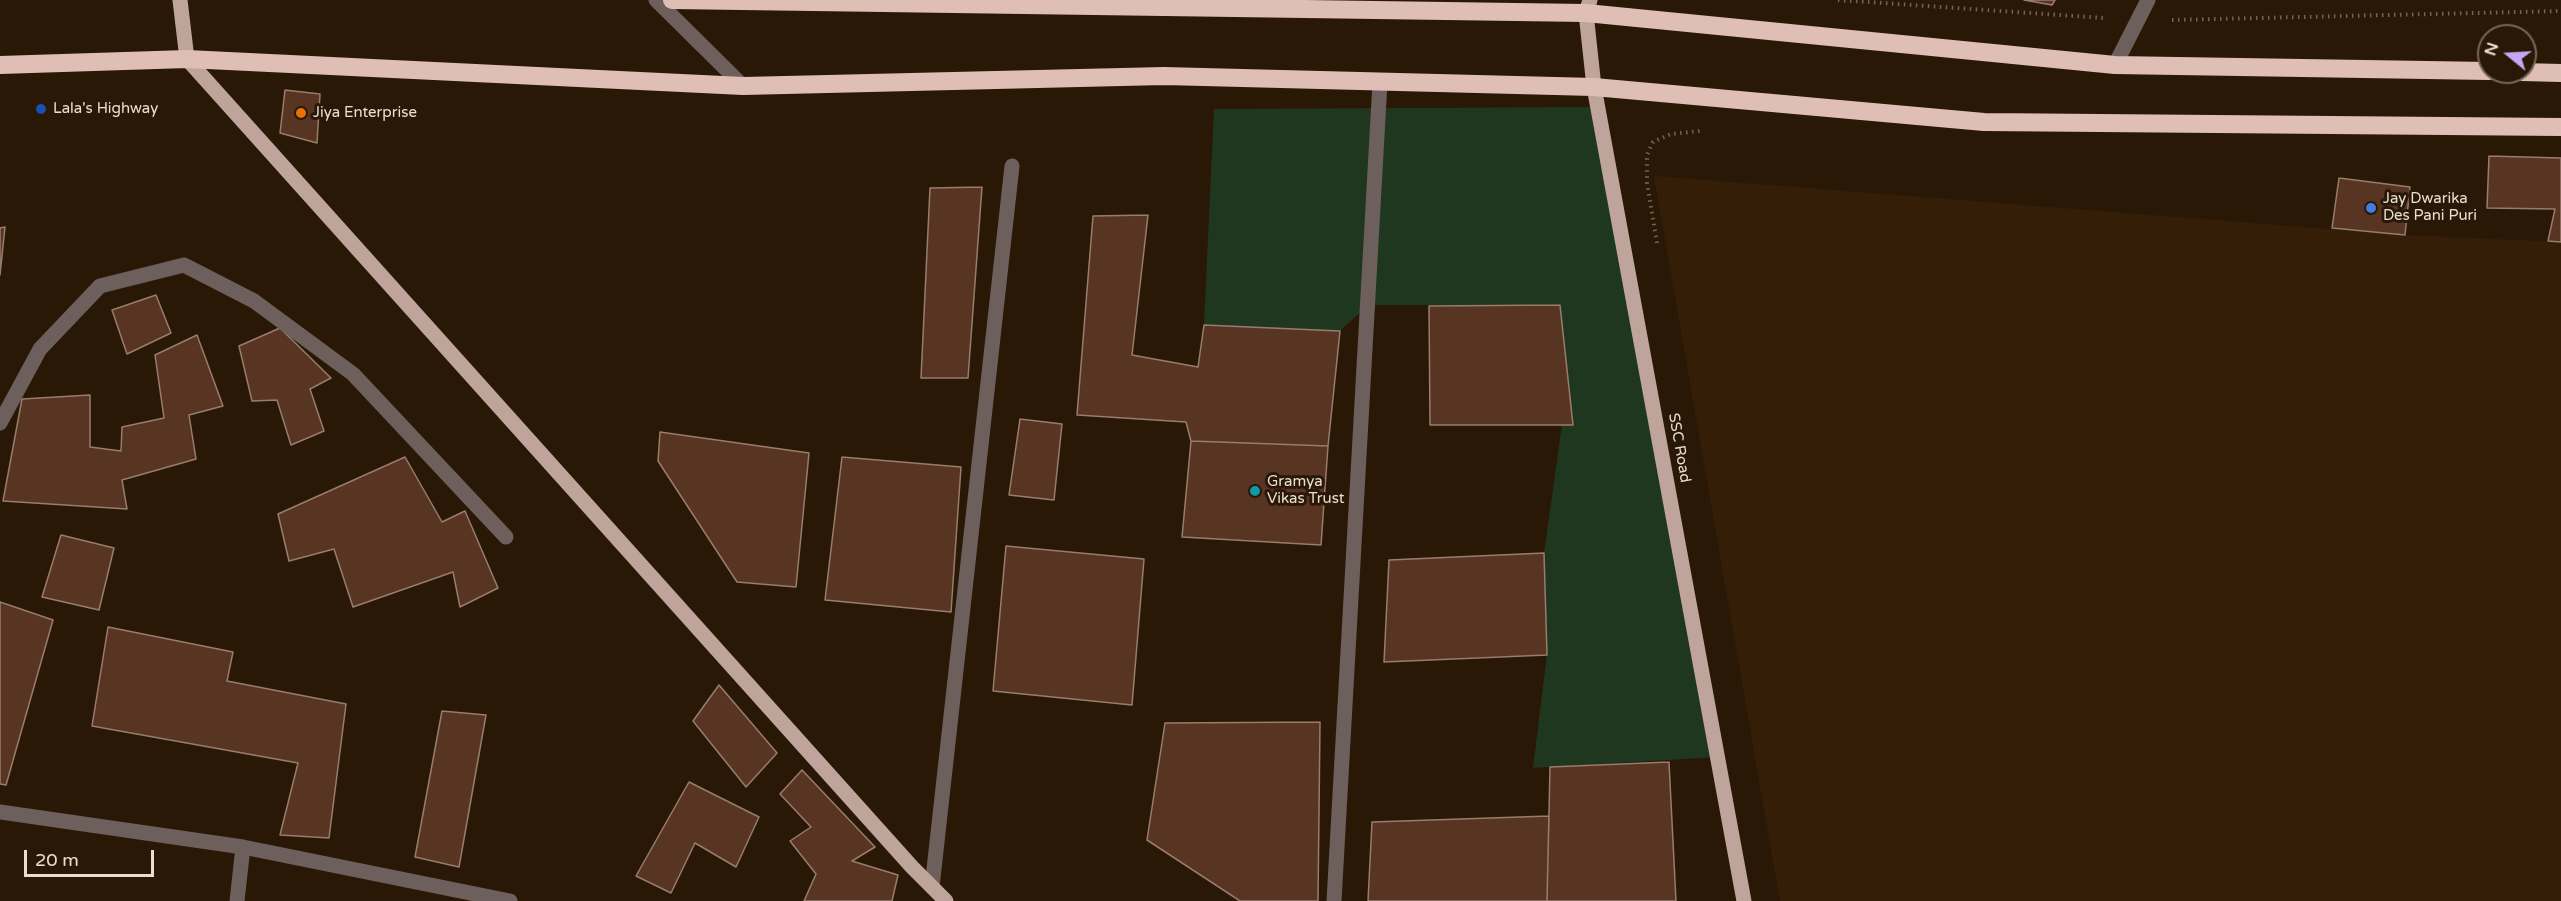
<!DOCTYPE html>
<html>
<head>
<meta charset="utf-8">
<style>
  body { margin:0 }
  #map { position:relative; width:2561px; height:901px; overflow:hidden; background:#2a1807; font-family:"Varela Round",sans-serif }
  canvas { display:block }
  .north { position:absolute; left:2477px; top:24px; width:60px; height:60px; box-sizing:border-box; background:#2a1807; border:2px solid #776759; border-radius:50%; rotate:288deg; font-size:16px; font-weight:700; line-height:24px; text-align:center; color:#eaded3 }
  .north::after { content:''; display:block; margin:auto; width:21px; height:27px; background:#c6a6f0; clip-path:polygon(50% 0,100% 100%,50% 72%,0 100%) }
  .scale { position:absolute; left:24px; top:850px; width:130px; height:27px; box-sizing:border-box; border:3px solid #eaded3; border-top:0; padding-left:8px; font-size:18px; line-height:21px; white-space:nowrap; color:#eaded3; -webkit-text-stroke:4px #2a1807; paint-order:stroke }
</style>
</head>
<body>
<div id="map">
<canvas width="2561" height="901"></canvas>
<div class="north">N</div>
<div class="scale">20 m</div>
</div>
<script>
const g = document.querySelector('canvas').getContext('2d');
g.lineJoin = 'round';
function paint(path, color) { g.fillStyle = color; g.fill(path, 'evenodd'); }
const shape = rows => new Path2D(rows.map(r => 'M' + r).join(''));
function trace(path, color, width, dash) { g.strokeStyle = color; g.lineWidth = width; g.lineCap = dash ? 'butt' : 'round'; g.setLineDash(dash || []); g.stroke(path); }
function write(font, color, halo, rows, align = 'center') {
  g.font = font + ' "Varela Round",sans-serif'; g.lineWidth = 6; g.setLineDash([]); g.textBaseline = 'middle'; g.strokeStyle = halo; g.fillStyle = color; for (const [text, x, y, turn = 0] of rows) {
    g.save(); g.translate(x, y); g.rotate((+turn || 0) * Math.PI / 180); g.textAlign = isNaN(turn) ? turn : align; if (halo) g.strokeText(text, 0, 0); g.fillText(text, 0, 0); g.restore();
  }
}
paint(shape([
  [1654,176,2405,235,2561,242,2561,901,1780,901]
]), '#351e08');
paint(shape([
  [1598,107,1717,757,1533,768,1547,655,1544,553,1562,425,1573,425,1560,305,1368,305,1340,331,1204,325,1214,109]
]), '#20371f');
const building = shape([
  [2024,0,2055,0,2052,5,2024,0],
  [285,90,320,94,317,143,280,133,285,90],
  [2489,156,2561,158,2561,242,2548,241,2555,209,2487,208,2489,156],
  [2339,178,2410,187,2405,235,2332,228,2339,178],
  [982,187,968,378,921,378,930,188,982,187],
  [1148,215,1132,355,1198,367,1204,325,1340,331,1328,446,1191,441,1186,422,1077,415,1093,216,1148,215],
  [5,227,0,275,0,228,5,227],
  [156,295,171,333,127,354,112,310,156,295],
  [1560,305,1573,425,1430,425,1429,306,1560,305],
  [280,328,331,378,310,389,324,431,291,445,277,400,252,401,239,346,280,328],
  [197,335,223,406,189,415,196,459,122,480,127,509,3,501,22,399,90,395,90,447,121,451,122,427,164,418,155,355,197,335],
  [1020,419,1062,424,1054,500,1009,495,1020,419],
  [660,432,809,453,796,587,737,582,658,461,660,432],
  [1191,441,1328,446,1321,545,1182,537,1191,441],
  [405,457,442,522,465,511,498,588,460,607,453,572,353,607,334,549,289,561,278,514,405,457],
  [842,457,961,467,951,612,825,600,842,457],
  [61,535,114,548,99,610,42,597,61,535],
  [1006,546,1144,559,1132,705,993,691,1006,546],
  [1544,553,1547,655,1384,662,1389,560,1544,553],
  [0,602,53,620,6,785,0,784,0,602],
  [108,627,233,652,227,681,346,704,329,838,280,835,298,763,92,726,108,627],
  [719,685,777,753,746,787,693,721,719,685],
  [442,711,486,715,459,867,415,857,442,711],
  [1320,722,1318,901,1240,901,1147,840,1165,723,1320,722],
  [1669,762,1676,901,1547,901,1550,767,1669,762],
  [802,770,875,847,852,861,898,875,892,901,804,901,816,874,790,841,811,827,780,794,802,770],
  [689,782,759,817,736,867,695,843,671,893,636,876,689,782],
  [1549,816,1547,901,1368,901,1372,822,1549,816]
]);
paint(building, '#583522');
trace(building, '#987d6f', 1.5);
trace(shape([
  [1838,0,2104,18],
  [2172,20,2561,11],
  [1657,243,1647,183,1647,155,1653,142,1671,134,1700,131]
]), '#736355', 4, [1.5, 4.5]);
trace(shape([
  [656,0,743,86],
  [2115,65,2148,0],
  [0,423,40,349,100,286,184,265,254,301,353,374,506,537],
  [0,812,243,847,510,901],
  [932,887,1012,166],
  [237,901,243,847],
  [1334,901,1380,82]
]), '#6d605c', 15);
trace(shape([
  [180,0,187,59,912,867,946,901],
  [1590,0,1586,13,1594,87,1744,901]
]), '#bea49b', 15);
trace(shape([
  [672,0,1586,13,2115,65,2489,71],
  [0,65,187,59,743,86,1164,76,1594,87,1984,122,2561,127],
  [2522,72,2561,73]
]), '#dfbfb5', 18);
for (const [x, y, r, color] of [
  [41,109,6,"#1a4fb4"],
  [301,113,6,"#e8710a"],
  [2371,208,6,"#3f7fe0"],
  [1255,491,6,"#0f9aa8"]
]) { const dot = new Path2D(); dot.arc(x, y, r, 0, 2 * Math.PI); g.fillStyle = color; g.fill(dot); trace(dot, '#2a1807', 2); }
write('15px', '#eaded3', '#2a1807', [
  ["Lala's Highway",53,109],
  ["Jiya Enterprise",313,113],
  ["Jay Dwarika",2383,199],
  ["Des Pani Puri",2383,216],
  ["Gramya",1267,482],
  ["Vikas Trust",1267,499]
], 'left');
write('15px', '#eaded3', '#2a1807', [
  ["SSC Road",1679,448,80]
]);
</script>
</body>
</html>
